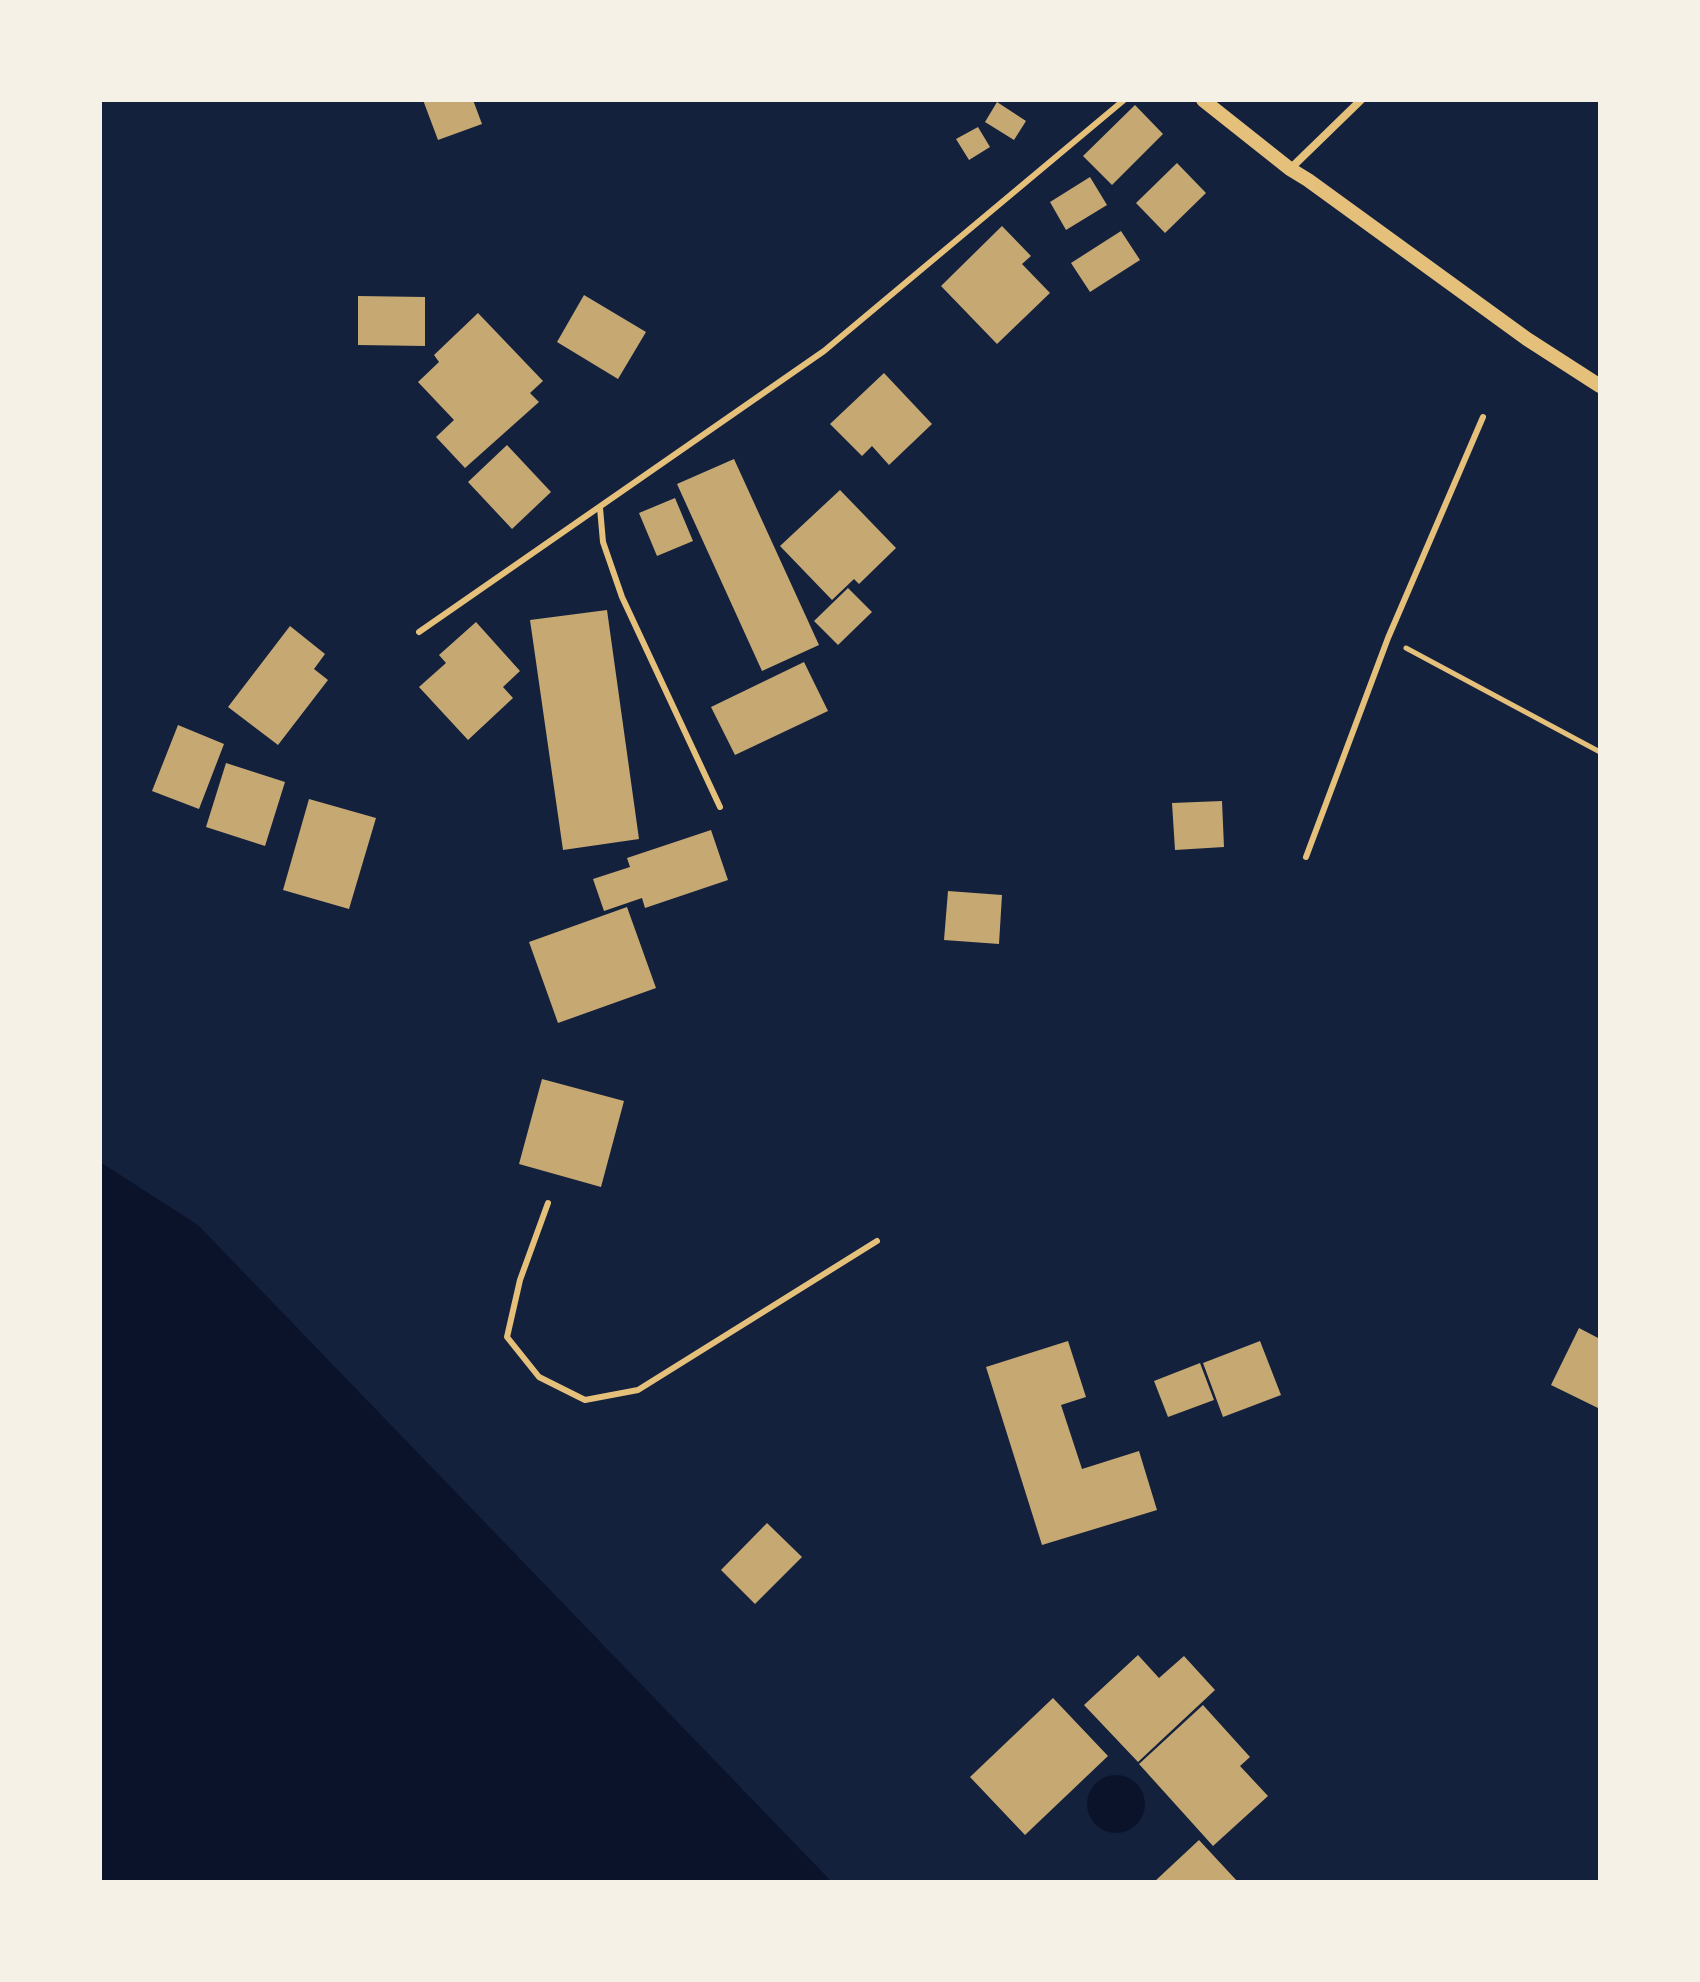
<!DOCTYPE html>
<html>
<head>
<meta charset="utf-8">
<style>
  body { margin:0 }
  #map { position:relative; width:1700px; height:1982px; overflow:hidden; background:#14213d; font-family:Lato,sans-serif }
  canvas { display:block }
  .frame { position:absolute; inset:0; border:102px solid #f6f1e7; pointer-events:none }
</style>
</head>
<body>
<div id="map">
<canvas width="1700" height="1982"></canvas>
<div class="frame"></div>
</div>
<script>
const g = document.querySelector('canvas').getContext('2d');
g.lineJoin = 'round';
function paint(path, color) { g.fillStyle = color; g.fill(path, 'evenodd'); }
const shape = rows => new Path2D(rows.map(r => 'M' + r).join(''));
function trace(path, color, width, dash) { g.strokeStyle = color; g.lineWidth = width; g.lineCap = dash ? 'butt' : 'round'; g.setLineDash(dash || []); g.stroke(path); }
paint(shape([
  [100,1162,198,1225,832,1882,100,1882],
  '1087 1804a29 29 0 1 1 58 0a29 29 0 1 1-58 0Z'
]), '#0b132b');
paint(shape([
  [423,100,473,100,482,124,438,140],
  [997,102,1026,121,1014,140,985,122],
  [1135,105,1163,134,1112,185,1083,156],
  [978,127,990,147,969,160,956,139],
  [1177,163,1206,193,1165,233,1136,203],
  [1090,177,1107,205,1066,230,1050,202],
  [1002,226,1031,256,1022,264,1050,293,997,344,941,286],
  [1121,231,1140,260,1090,292,1071,263],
  [584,295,646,332,618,379,557,342],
  [358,296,425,297,425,346,358,345],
  [478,313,543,381,530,393,539,402,465,468,436,437,454,420,418,382,439,362,434,355],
  [884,373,932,424,889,465,872,446,862,456,830,424],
  [507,445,551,492,512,529,468,482],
  [734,459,819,645,762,671,677,484],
  [840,490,896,548,859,584,854,579,832,600,780,546],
  [675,498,693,541,657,556,639,513],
  [848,588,872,612,838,645,814,621],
  [607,610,639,839,563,850,530,620],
  [476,622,520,671,503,687,513,698,468,740,419,687,446,663,439,655],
  [290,626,325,654,314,669,328,680,278,745,228,707],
  [804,662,828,711,735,755,711,707],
  [178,725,224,744,199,809,152,791],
  [226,763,285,782,265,846,206,827],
  [309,799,376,818,349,909,283,890],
  [1222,801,1224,847,1175,850,1172,803],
  [711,830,728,880,645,908,642,898,604,911,593,879,630,867,627,858],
  [948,891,1002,895,999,944,944,940],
  [627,907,656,988,558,1023,529,942],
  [542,1079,624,1101,601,1187,519,1164],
  [1579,1328,1600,1339,1600,1409,1551,1385],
  [1068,1341,1086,1397,1061,1405,1082,1469,1139,1451,1157,1510,1042,1545,986,1367],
  [1260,1341,1281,1395,1223,1417,1203,1363],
  [1200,1363,1214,1400,1168,1417,1154,1381],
  [767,1523,802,1557,755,1604,721,1570],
  [1138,1655,1159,1678,1184,1656,1215,1690,1138,1762,1084,1705],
  [1053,1698,1108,1756,1025,1835,970,1777],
  [1203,1705,1250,1757,1240,1766,1268,1796,1213,1846,1139,1764],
  [1199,1840,1238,1882,1154,1882]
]), '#c6a872');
trace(shape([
  [1406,648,1600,752]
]), '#e5c07b', 5);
trace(shape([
  [600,508,603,542,622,597,720,807],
  [419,632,824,351,1124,100],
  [1306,857,1388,638,1483,417],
  [548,1203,520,1280,507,1337,539,1377,585,1400,638,1390,877,1241]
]), '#e5c07b', 6);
trace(shape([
  [1290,169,1361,100]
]), '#e5c07b', 8);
trace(shape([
  [1203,100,1290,169,1308,180,1527,339,1600,386]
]), '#e5c07b', 14);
</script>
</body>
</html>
